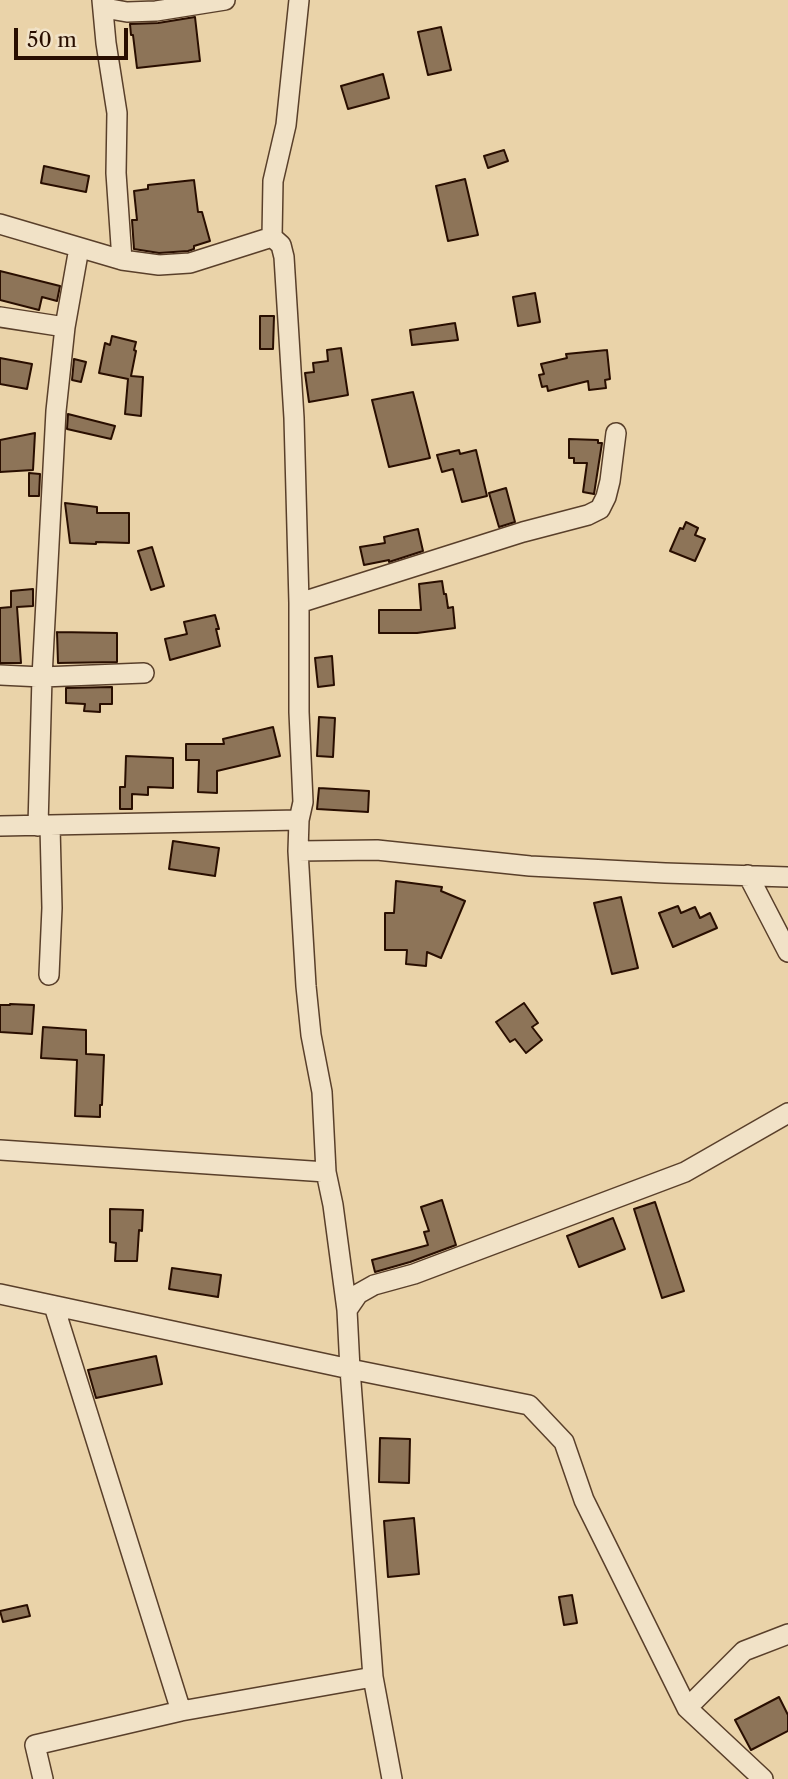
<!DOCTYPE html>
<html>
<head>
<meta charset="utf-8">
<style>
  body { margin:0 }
  #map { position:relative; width:788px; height:1779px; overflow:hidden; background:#ead3a9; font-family:"Libre Caslon Text",serif }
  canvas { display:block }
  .scale { position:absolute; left:14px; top:28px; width:114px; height:32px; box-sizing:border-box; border:4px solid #290e00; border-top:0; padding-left:9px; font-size:21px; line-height:24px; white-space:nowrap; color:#290e00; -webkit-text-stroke:5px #f1e2c7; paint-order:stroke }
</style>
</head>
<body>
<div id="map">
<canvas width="788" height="1779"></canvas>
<div class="scale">50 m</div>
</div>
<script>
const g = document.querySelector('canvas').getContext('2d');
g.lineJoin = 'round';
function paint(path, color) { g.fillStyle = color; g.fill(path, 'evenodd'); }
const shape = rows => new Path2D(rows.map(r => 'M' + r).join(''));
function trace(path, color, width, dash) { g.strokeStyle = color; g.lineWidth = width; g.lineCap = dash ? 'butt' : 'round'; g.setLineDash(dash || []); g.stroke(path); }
const building = shape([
  [195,17,200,61,137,68,133,35,131,35,130,24,158,23,195,17],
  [441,27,451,70,428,75,418,32,441,27],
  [383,74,389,98,348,109,341,86,383,74],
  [504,150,508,161,488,168,484,156,504,150],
  [44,166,89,176,86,192,41,183,44,166],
  [465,179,478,235,448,241,436,186,465,179],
  [194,180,198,212,202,212,210,241,194,246,194,249,188,251,159,253,134,249,132,220,137,220,134,191,148,189,148,185,194,180],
  [0,271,60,286,57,301,42,297,39,310,0,300,0,271],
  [535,293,540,322,518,326,513,297,535,293],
  [260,316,274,316,273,349,260,349,260,316],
  [455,323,458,340,412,345,410,330,455,323],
  [112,336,136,342,134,350,136,351,131,376,143,377,141,416,125,414,128,379,99,373,105,343,110,345,112,336],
  [341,348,348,395,309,402,305,373,314,372,313,363,328,361,327,350,341,348],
  [607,350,610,379,605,380,606,388,589,390,588,381,548,391,547,386,542,387,539,375,544,374,541,364,567,358,566,354,607,350],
  [0,358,32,364,27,389,0,384,0,358],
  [74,359,86,362,81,382,72,380,74,359],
  [413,392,430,458,389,467,372,400,413,392],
  [68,414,115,426,111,439,67,429,68,414],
  [35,433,33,470,0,472,0,440,35,433],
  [569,439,598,440,598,443,602,443,594,494,583,492,587,463,574,463,574,458,569,458,569,439],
  [459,450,460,454,476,450,487,496,462,502,453,469,442,472,437,455,459,450],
  [29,473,40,474,39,496,29,496,29,473],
  [506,488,515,522,499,527,489,493,506,488],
  [65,503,97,507,97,513,129,513,129,543,96,542,96,544,70,543,65,503],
  [686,522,698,528,695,535,705,539,695,561,670,551,680,528,683,529,686,522],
  [418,529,423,551,389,562,389,560,364,565,360,547,385,543,384,537,418,529],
  [152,547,164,586,151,590,138,551,152,547],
  [442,581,444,594,446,594,448,608,453,607,455,628,417,633,379,633,379,610,421,610,419,584,442,581],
  [33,589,33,606,17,607,21,663,0,663,0,608,11,607,11,591,33,589],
  [215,615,219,629,216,629,220,646,170,660,165,639,187,634,184,622,215,615],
  [57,632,117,633,117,662,58,663,57,632],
  [332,656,334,685,318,687,315,658,332,656],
  [112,687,112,704,100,704,100,712,84,711,85,704,66,703,66,688,112,687],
  [319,717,335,718,333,757,317,756,319,717],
  [273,727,280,756,217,771,217,793,198,792,199,760,186,760,186,744,224,744,223,739,273,727],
  [126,756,173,758,173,788,148,787,148,795,132,794,132,809,120,809,120,787,125,787,126,756],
  [319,788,369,791,368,812,317,809,319,788],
  [173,841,219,848,215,876,169,869,173,841],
  [396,881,442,887,441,891,465,901,441,958,427,952,426,966,406,964,407,950,385,950,385,913,394,913,396,881],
  [621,897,638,968,612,974,594,903,621,897],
  [678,906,681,913,695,907,700,918,710,913,717,928,673,947,659,913,678,906],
  [524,1003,538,1023,532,1027,542,1040,526,1053,515,1039,510,1042,496,1022,524,1003],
  [10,1004,34,1005,32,1034,0,1032,0,1005,10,1005,10,1004],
  [43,1027,86,1030,86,1054,104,1055,102,1105,100,1105,100,1117,75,1116,77,1060,41,1058,43,1027],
  [442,1200,456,1245,410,1262,375,1272,372,1260,428,1245,424,1232,429,1231,421,1207,442,1200],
  [655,1202,684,1291,662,1298,634,1209,655,1202],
  [110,1209,143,1210,142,1231,139,1230,137,1261,115,1261,116,1243,110,1242,110,1209],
  [613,1218,625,1249,579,1267,567,1236,613,1218],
  [172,1268,221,1275,218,1297,169,1289,172,1268],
  [156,1356,162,1384,96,1398,88,1370,156,1356],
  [380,1438,410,1439,409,1483,379,1482,380,1438],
  [414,1518,419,1574,388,1577,384,1521,414,1518],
  [572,1595,577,1623,564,1625,559,1597,572,1595],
  [27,1605,30,1616,3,1622,0,1611,27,1605],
  [779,1697,788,1715,788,1731,751,1750,735,1720,779,1697]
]);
paint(building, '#8d7458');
trace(building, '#290e00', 2);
const minor = shape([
  [102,0,106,43,117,113,116,173,122,260],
  [299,0,286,125,273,181,272,237,281,245,284,257,294,418,299,603,299,712,303,802,299,820,298,851,306,986,311,1035,322,1092,326,1172,333,1205,347,1310],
  [104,8,127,12,156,11,225,0],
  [0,224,122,260,159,265,190,263,272,237],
  [0,317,65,327],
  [299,603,523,532,588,515,600,509,606,497,610,481,616,433],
  [0,675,42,677,144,673],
  [0,826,299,820],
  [38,826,42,677,56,411,65,327,79,248],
  [298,851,377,850,530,866,665,873,788,877],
  [748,875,788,952],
  [49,975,52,908,50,826],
  [0,1150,326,1172],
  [0,1294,350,1369,373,1677,392,1779],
  [54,1306,181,1711],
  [687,1708,744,1651,788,1634],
  [43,1779,35,1745,181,1711,373,1677],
  [763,1779,687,1708,584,1500,564,1442,529,1405,350,1369,347,1310,358,1294,374,1285,414,1274,685,1172,788,1113]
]);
trace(minor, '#593f2a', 22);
trace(minor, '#f1e2c7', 19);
</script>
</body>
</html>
